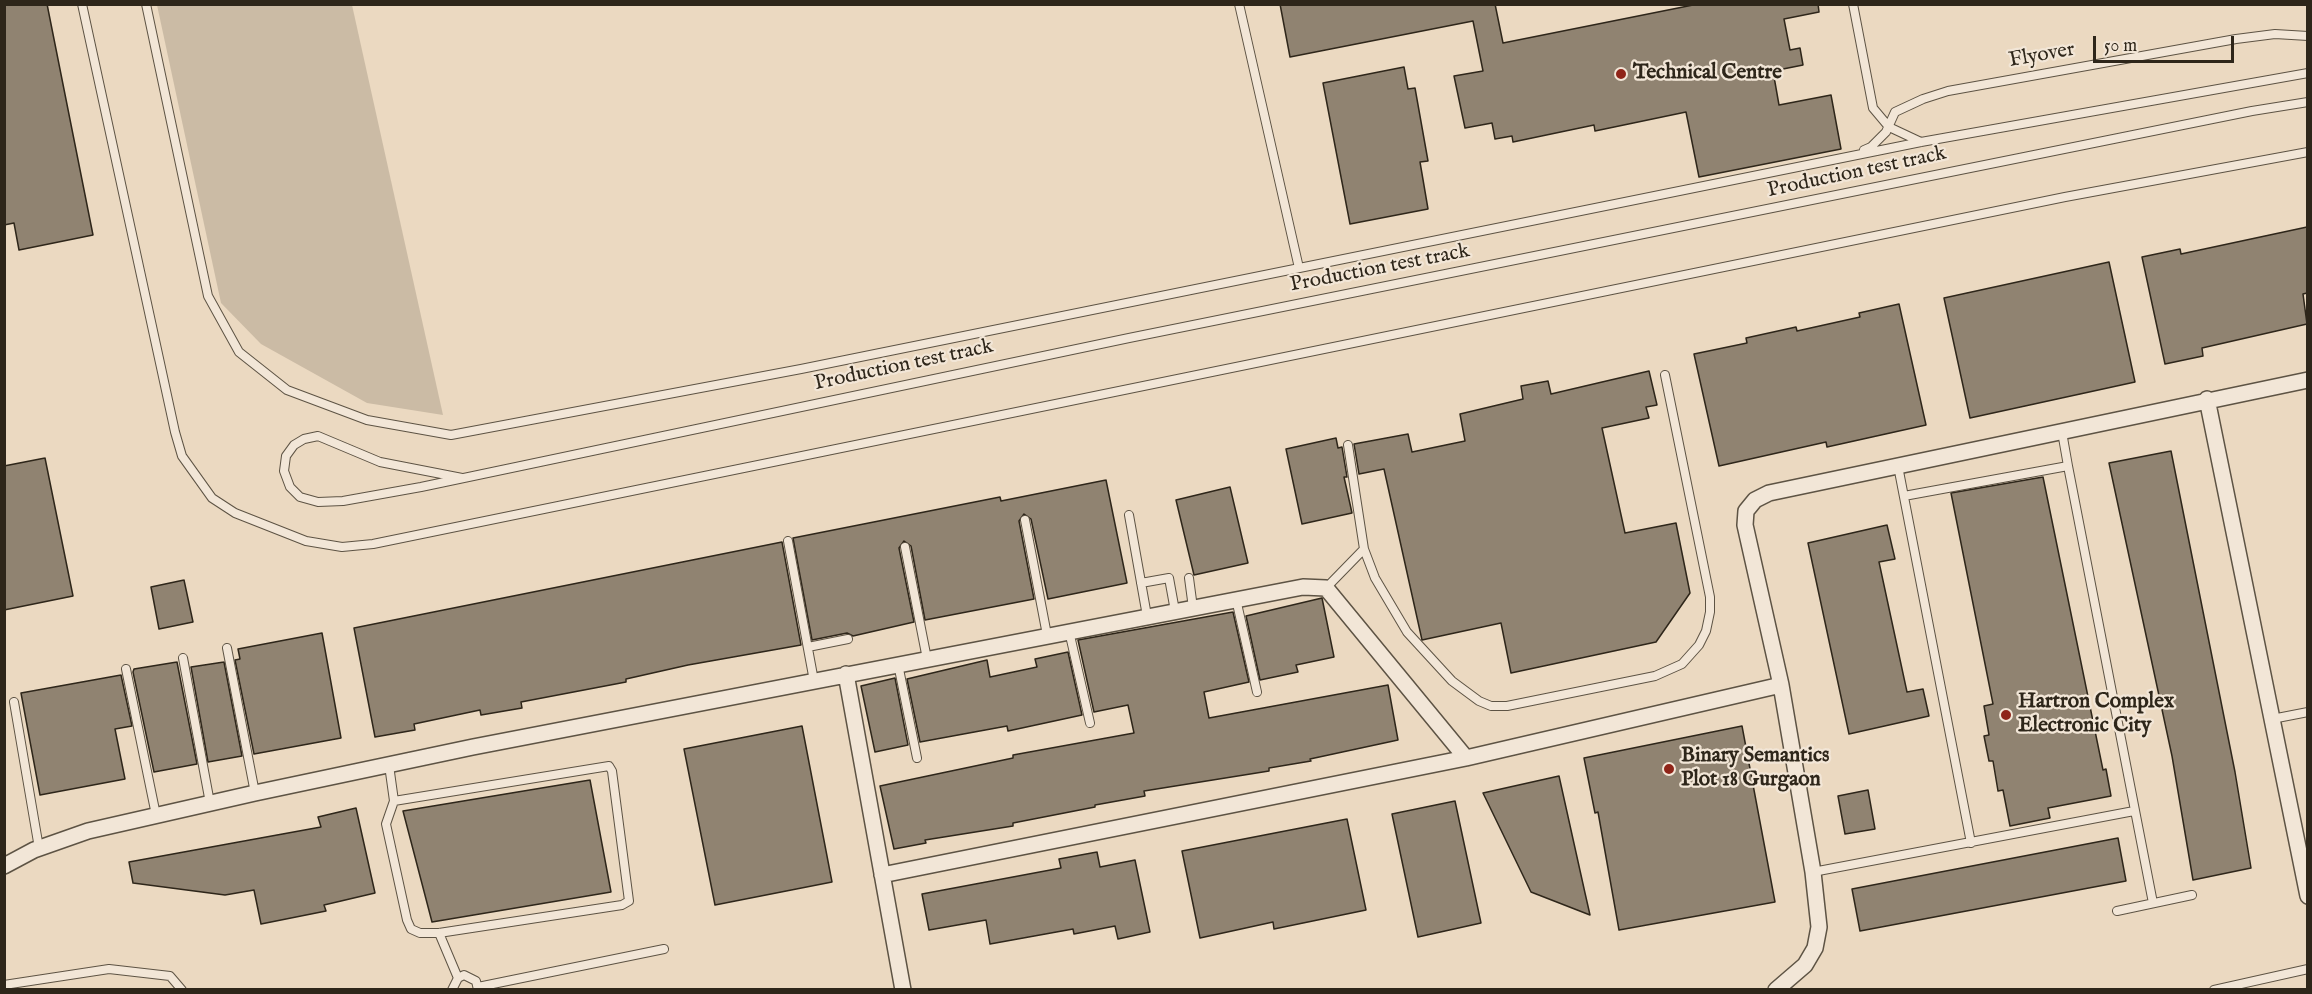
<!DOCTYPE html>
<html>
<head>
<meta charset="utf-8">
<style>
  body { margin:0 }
  #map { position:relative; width:2312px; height:994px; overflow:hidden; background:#ebd9c1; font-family:"IM FELL English",serif }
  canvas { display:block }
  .frame { position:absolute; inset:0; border:6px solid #2e261a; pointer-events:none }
  .scale { position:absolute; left:2093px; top:36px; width:141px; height:27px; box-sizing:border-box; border:3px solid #2e261a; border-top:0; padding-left:8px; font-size:18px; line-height:21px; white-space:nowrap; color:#2e261a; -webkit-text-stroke:4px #f2e6d7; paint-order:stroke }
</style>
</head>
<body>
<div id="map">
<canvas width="2312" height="994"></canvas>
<div class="frame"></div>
<div class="scale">50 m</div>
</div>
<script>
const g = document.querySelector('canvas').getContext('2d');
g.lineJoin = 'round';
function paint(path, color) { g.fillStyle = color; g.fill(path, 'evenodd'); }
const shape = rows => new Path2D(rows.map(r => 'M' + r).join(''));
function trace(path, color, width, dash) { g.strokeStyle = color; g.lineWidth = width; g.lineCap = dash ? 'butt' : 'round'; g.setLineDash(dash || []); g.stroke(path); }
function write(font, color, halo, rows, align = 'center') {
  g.font = font + ' "IM FELL English",serif'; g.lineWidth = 4.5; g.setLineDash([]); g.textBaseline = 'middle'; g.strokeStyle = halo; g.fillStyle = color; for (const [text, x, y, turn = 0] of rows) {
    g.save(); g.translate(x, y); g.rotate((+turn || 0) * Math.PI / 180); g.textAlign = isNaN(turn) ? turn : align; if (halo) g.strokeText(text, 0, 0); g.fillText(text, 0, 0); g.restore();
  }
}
paint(shape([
  [157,5,352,5,443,415,367,403,261,344,221,303]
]), '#cbbba5');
const building = shape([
  [4,4,47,4,93,235,19,250,14,223,4,225,4,4],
  [1280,4,1495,4,1503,43,1698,4,1818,4,1819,12,1784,19,1790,50,1800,48,1803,65,1773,71,1779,105,1831,95,1841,149,1699,177,1686,112,1595,131,1594,125,1513,142,1512,136,1495,139,1492,123,1465,128,1454,76,1483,71,1473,21,1290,57,1280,4],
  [1404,67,1408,89,1415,88,1428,161,1420,162,1428,209,1350,224,1323,83,1404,67],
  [2307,227,2307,293,2303,294,2307,324,2202,348,2203,356,2165,364,2142,257,2180,249,2181,254,2307,227],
  [2109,262,2135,382,1970,418,1944,298,2109,262],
  [1899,304,1926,425,1827,447,1826,442,1719,466,1694,354,1747,343,1746,338,1796,327,1797,331,1860,317,1859,313,1899,304],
  [1649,371,1657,405,1646,407,1649,418,1602,428,1625,533,1676,523,1690,593,1656,642,1511,673,1501,623,1422,640,1384,469,1359,474,1354,444,1408,434,1412,452,1465,441,1460,414,1523,399,1521,386,1548,381,1551,394,1649,371],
  [1336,438,1338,448,1342,447,1347,477,1344,477,1352,513,1302,524,1286,449,1336,438],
  [2171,451,2235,772,2251,868,2193,880,2172,756,2109,463,2171,451],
  [45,458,73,596,4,610,4,466,45,458],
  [2043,477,2103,770,2106,769,2111,796,2048,808,2050,818,2010,826,2003,790,1998,791,1993,761,1989,761,1984,736,1989,735,1984,706,1993,704,1951,493,2043,477],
  [1106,480,1127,583,1048,599,1031,519,1024,514,1019,521,1034,599,925,620,911,546,904,541,899,548,914,622,853,636,847,633,812,640,793,538,1000,497,1001,501,1106,480],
  [1230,487,1248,563,1194,575,1176,500,1230,487],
  [1887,525,1895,559,1879,562,1907,692,1923,689,1929,716,1849,734,1808,543,1887,525],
  [782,542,801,645,688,665,626,679,626,682,521,702,522,708,481,715,480,710,414,724,415,730,375,737,354,628,782,542],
  [184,580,193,622,159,629,151,587,184,580],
  [1322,598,1334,657,1296,665,1298,672,1260,680,1246,616,1322,598],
  [1233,612,1249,682,1204,692,1209,718,1388,685,1398,740,1310,759,1311,761,1269,768,1269,771,1144,791,1145,796,1095,805,1095,807,1013,823,1013,826,925,840,926,843,894,849,880,786,1013,758,1013,755,1134,733,1128,705,1094,712,1078,640,1233,612],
  [322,633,341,738,254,754,235,660,240,659,238,649,322,633],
  [1068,652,1082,715,1008,731,1007,726,920,742,907,679,987,660,990,677,1037,667,1035,659,1068,652],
  [177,662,197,764,154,772,133,672,134,669,177,662],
  [224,662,242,756,208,762,191,667,224,662],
  [121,675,132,726,115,729,125,779,40,795,21,693,121,675],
  [895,678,908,745,875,752,861,686,895,678],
  [802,726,832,882,715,905,684,749,802,726],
  [1742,726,1775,902,1619,930,1598,812,1595,813,1584,758,1742,726],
  [1559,776,1585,893,1590,915,1531,892,1483,793,1559,776],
  [590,780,611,892,432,922,403,811,590,780],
  [1868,790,1875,829,1845,834,1838,796,1868,790],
  [1455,801,1481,923,1418,937,1392,814,1455,801],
  [356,808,375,893,324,905,326,911,261,924,254,890,225,895,133,883,129,862,321,827,318,817,356,808],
  [1347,819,1366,910,1274,929,1273,922,1200,938,1182,851,1347,819],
  [2118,838,2126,881,1860,931,1852,889,2118,838],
  [1097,852,1100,867,1135,860,1150,932,1118,939,1115,926,1074,934,1073,929,990,944,986,920,929,930,922,894,1061,868,1059,859,1097,852]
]);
paint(building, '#908371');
trace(building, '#2e261a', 1.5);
const service = shape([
  [82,4,175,432,182,456,212,498,235,513,306,541,342,547,373,544,2065,197,2308,152],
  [146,4,208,296,239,352,287,390,367,420,451,435,801,369,1921,142,2308,73],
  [1239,4,1299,268],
  [1853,4,1873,108,1889,127,1921,142],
  [1864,150,1871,147,1886,132,1895,112,1923,99,1948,91,2236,39,2275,34,2308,36],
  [2062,432,2068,466],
  [1348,445,1364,549,1375,578,1407,632,1452,681,1479,701,1491,706,1507,706,1655,676,1682,664,1699,645,1706,631,1710,612,1710,597,1665,375],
  [1898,466,1971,843],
  [462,478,380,462,318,436,304,439,294,445,286,456,284,471,290,487,300,497,318,502,343,501,421,487,1129,338,2252,111,2308,102],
  [1904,496,2068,466,2153,903],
  [1129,515,1147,616],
  [1025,520,1047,635],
  [788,541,814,681],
  [905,547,927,659],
  [1189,578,1193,608],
  [1141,583,1169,578,1175,611],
  [1326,588,1364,549],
  [1236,599,1257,692],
  [1069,631,1090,723],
  [808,647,848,639],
  [227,648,255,793],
  [183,658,210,803],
  [898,664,917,758],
  [126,669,156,815],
  [14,702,39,848],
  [2272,719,2308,712],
  [389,765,394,801,386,824,407,920,411,929,420,933,439,933,622,905,629,901,612,771,609,766,394,801],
  [1813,872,2134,811],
  [2117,911,2192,895],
  [439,933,458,978],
  [4,985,109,969,170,976,182,990],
  [478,987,664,949],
  [452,990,458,978,464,975,476,981,478,990],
  [2214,990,2308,969]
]);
const minor = shape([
  [2207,399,2308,896],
  [846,674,903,990],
  [4,866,34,850,88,831,255,793,473,747,1303,587,1326,588,1466,758],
  [882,875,1466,758,1781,685],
  [1776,990,1805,965,1815,948,1819,927,1813,872,1781,685,1745,525,1746,511,1755,500,1769,493,2308,380]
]);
trace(service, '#5d5344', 10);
trace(minor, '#5d5344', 18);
trace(service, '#f2e6d7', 8);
trace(minor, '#f2e6d7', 15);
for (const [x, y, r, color] of [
  [1621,74,6,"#8f2418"],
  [2006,715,6,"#8f2418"],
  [1669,769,6,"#8f2418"]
]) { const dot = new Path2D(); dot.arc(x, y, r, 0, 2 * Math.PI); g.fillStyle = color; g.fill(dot); trace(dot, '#f2e6d7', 2); }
write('21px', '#2e261a', '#f2e6d7', [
  ["Flyover",2042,56,-10],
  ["Production test track",1857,173,-12],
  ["Production test track",1380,269,-11],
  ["Production test track",904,366,-12]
]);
write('bold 21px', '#2e261a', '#f2e6d7', [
  ["Technical Centre",1633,74],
  ["Hartron Complex",2018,703],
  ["Electronic City",2018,727],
  ["Binary Semantics",1681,757],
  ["Plot 18 Gurgaon",1681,781]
], 'left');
</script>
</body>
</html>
